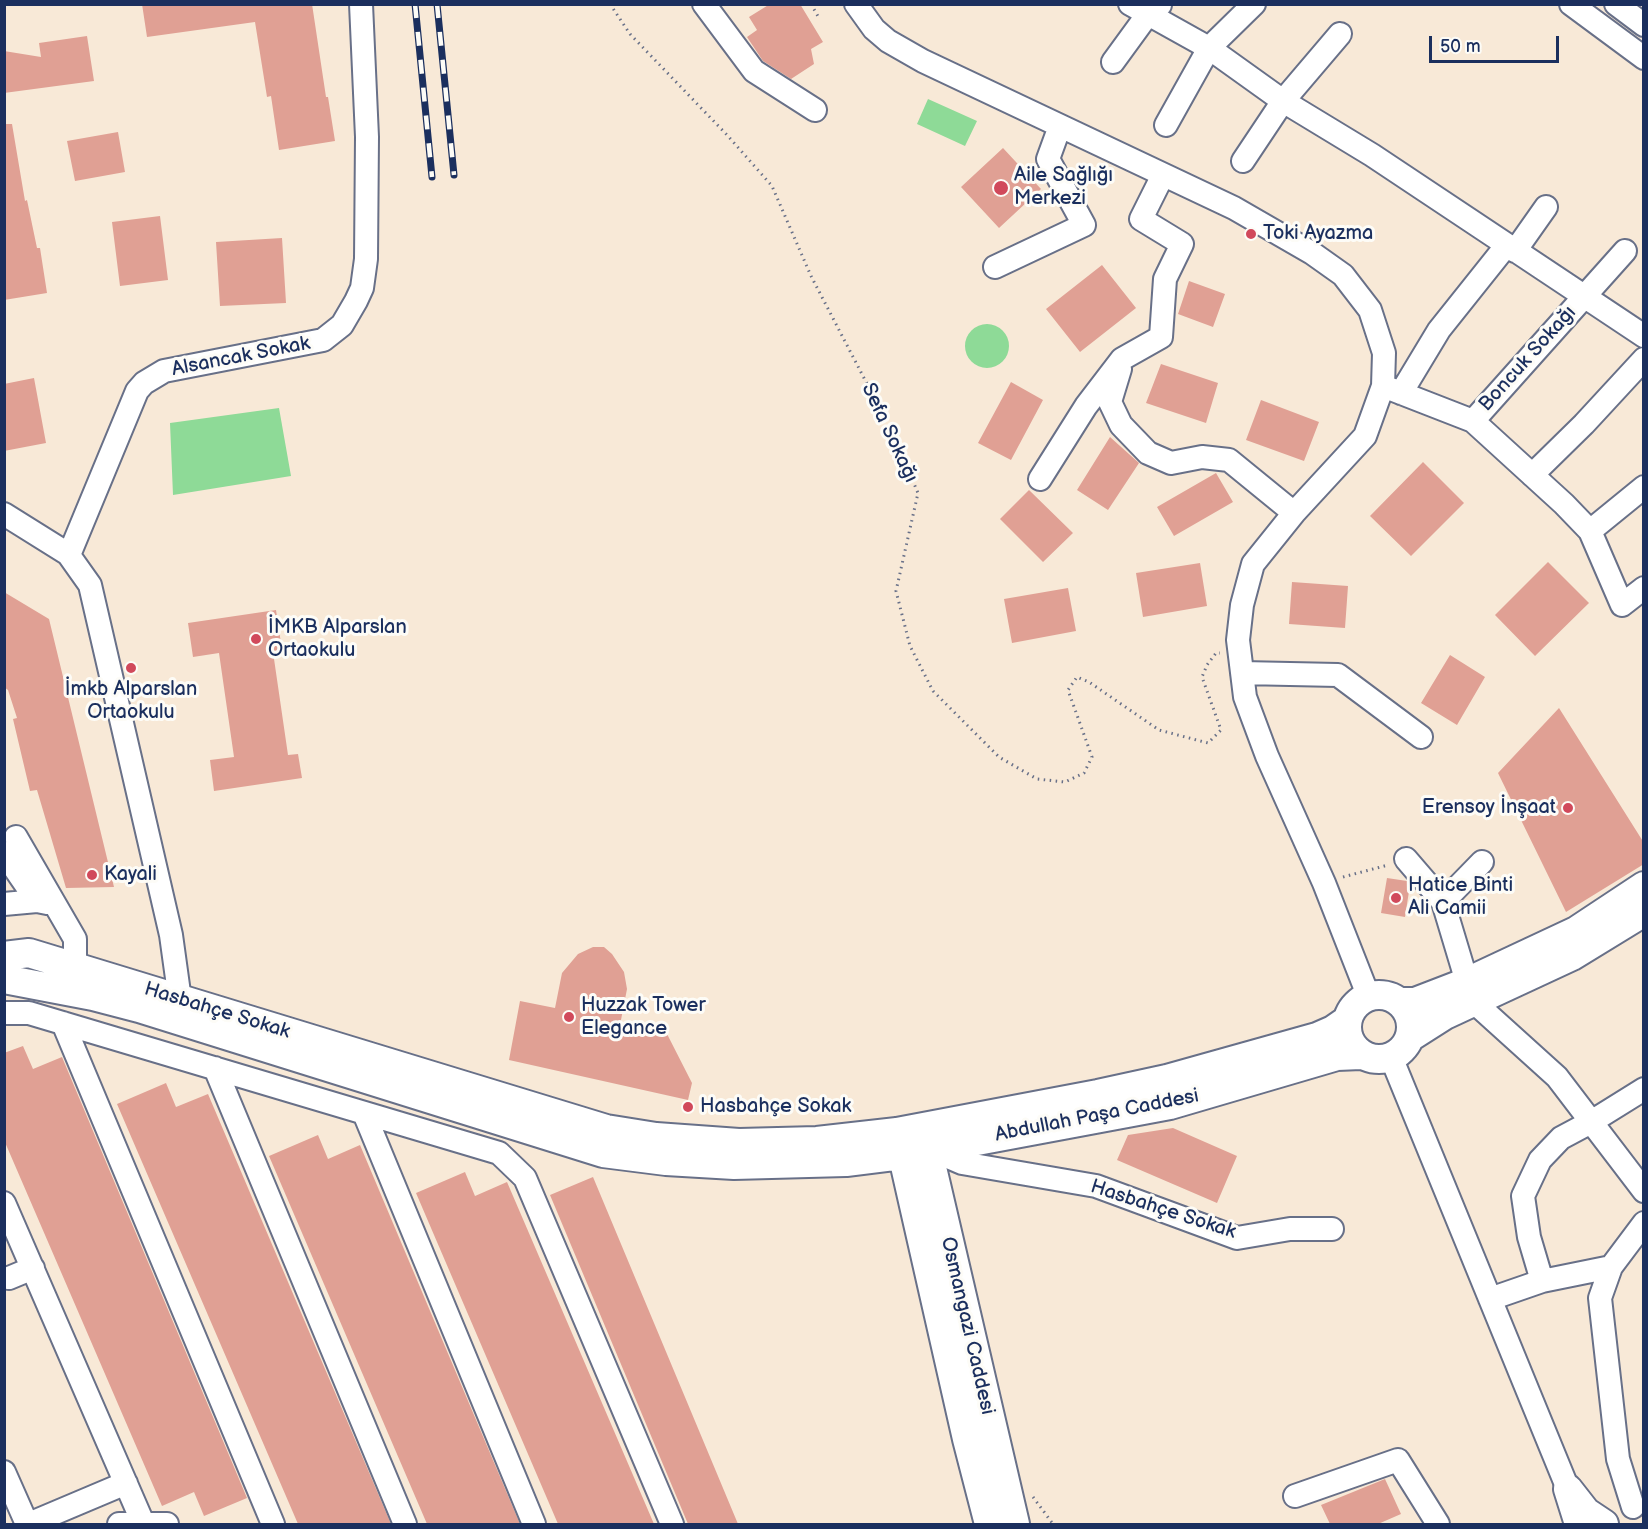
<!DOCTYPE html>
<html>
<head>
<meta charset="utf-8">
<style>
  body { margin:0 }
  #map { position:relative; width:1648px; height:1529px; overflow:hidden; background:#f8e9d7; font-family:"Balsamiq Sans",sans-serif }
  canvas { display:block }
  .frame { position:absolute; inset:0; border:6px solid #1b2f5e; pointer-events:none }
  .scale { position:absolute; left:1429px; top:36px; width:130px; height:27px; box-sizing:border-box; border:3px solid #1b2f5e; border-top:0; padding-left:8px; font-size:18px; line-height:21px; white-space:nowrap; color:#1b2f5e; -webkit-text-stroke:4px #fdfcf7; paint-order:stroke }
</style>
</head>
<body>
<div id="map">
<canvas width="1648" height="1529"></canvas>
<div class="frame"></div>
<div class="scale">50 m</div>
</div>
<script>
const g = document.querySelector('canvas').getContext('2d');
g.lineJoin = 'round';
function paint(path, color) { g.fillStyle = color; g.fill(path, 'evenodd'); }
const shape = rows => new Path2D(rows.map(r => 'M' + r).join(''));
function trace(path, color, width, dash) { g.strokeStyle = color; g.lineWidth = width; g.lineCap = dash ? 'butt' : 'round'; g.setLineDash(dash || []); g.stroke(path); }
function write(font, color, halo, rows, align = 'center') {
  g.font = font + ' "Balsamiq Sans",sans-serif'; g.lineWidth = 6; g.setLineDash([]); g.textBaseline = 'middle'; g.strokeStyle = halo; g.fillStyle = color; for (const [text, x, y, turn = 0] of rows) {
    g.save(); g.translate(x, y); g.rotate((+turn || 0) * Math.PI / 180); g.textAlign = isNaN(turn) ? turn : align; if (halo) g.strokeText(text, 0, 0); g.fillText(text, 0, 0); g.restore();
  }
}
paint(shape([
  [928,99,977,121,965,146,917,124],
  '965 346a22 22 0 1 1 44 0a22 22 0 1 1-44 0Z',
  [279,408,291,476,173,495,170,423]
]), '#8eda97');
paint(shape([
  [142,4,312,4,326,97,328,97,335,141,279,150,271,96,267,97,255,22,147,37],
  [770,4,800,4,823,42,811,49,814,64,791,79,763,61,747,37,757,30,749,17],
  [87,36,94,81,4,93,4,51,41,57,39,43],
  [4,124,12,124,25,201,27,200,37,248,40,248,47,293,4,300],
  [118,132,125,172,75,181,67,141],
  [1003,148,1041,189,999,228,961,187],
  [160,216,168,280,120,286,112,222],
  [282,238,286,303,220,306,216,242],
  [1102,265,1136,308,1080,352,1046,309],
  [1189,281,1225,294,1213,327,1178,314],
  [1161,364,1218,383,1206,423,1146,403],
  [34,378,46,443,4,451,4,384],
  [1011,382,1043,400,1011,460,978,443],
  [1261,400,1319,422,1304,461,1246,440],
  [1110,437,1139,463,1108,510,1077,490],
  [1423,462,1464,503,1411,556,1370,516],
  [1216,473,1233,502,1174,536,1157,507],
  [1029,490,1073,533,1043,562,1000,519],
  [1548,562,1589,603,1535,656,1495,615],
  [1200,563,1207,606,1143,617,1136,573],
  [1292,582,1348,586,1345,628,1289,624],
  [1068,588,1076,631,1012,643,1004,599],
  [4,592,49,619,114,887,66,888,37,790,30,791,13,719,17,718,8,690,4,687],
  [276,610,282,650,273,652,288,755,298,754,302,778,214,791,210,760,234,757,219,653,193,657,188,623],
  [1450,655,1485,677,1457,725,1421,703],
  [1559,708,1644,843,1644,864,1566,912,1498,773],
  [1387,878,1407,881,1410,885,1405,917,1381,913],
  [593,947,604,947,612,954,624,972,627,989,620,1025,666,1032,692,1083,688,1100,509,1060,520,1001,555,1008,562,973,578,954],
  [23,1046,33,1069,62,1057,247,1498,204,1516,194,1492,162,1506,4,1140,4,1053],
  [166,1083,176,1107,208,1094,391,1524,298,1524,117,1104],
  [1173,1128,1237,1156,1217,1203,1117,1160,1128,1135],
  [318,1135,328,1159,360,1145,520,1524,427,1524,269,1156],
  [465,1172,475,1196,507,1182,654,1524,558,1524,416,1193],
  [593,1177,738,1524,688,1524,550,1195],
  [1385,1479,1401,1514,1378,1524,1330,1524,1321,1505]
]), '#e0a094');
const minor = shape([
  [704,4,754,71,815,110],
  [856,4,874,29,888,41,923,61,1234,208,1312,253,1343,275,1370,310,1384,353,1383,386,1365,436,1294,513,1253,564,1242,605,1238,640,1245,697,1267,756,1324,883,1368,995],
  [1130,4,1209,48,1283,101,1372,155,1644,336],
  [1571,4,1644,58],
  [1616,4,1644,25],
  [1113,62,1148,14,1160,5],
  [1166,125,1209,48,1254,4],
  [1243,161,1283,101,1340,34],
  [1515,251,1546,207],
  [995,267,1084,225,1048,159,1060,126],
  [1120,369,1110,402,1121,425,1148,453,1171,463,1202,457,1229,460,1294,513],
  [1383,386,1473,421,1564,504,1590,531,1622,605,1644,588],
  [1401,393,1439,330,1506,246],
  [1473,421,1625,251],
  [1532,475,1584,424,1644,359],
  [1040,479,1086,406,1122,359,1161,337,1165,279,1182,244,1141,219,1163,175],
  [4,514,68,554,90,585,171,935,180,1000,179,1012],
  [1590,531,1644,487],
  [69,555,137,391,144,383,164,371,323,340,342,325,356,301,362,288,366,259,367,137,361,4],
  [1242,673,1338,675,1421,737],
  [16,837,75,939,75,967],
  [4,853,37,901],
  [1406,859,1443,902,1467,982],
  [1443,902,1482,862],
  [4,904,37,901,47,903],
  [1474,1002,1557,1077,1644,1191],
  [4,1013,29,1013,499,1153,525,1178,672,1524],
  [63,1023,273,1524],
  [1391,1057,1568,1489],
  [215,1068,405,1524],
  [364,1113,534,1524],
  [927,1148,962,1163,1096,1186,1237,1238,1290,1229,1332,1229],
  [4,1203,143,1523],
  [9,1278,33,1268],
  [1542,1281,1529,1237,1523,1196,1540,1160,1561,1138,1591,1122,1644,1089],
  [1490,1299,1542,1281,1611,1267],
  [4,1472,27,1524],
  [1295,1496,1398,1460,1438,1524],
  [1633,1507,1618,1459,1600,1298,1611,1267,1644,1223],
  [29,1524,126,1483],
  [119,1524,167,1524]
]);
const major = shape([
  [4,956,29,953,75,967,606,1129,656,1137,739,1143,817,1141,897,1132,1098,1094,1167,1079,1317,1037,1333,1030,1346,1021],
  [4,979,93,996,139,1008,603,1153,666,1161,734,1165,846,1162,902,1155,1170,1105,1337,1056,1361,1055],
  '1347 1027a32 32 0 1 1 64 0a32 32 0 1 1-64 0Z',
  [1399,1002,1415,1002,1467,982,1576,931,1644,886],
  [1412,1036,1445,1015,1572,956,1644,912],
  [923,1129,1015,1524],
  [898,1135,967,1439,989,1524],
  [1579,1524,1568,1489,1586,1512,1604,1524]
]);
trace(minor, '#687088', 26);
trace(major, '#687088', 32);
trace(shape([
  [610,4,630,34,728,136,772,186,811,276,891,430,918,493,896,591,910,646,933,691,999,757,1037,779,1065,782,1084,773,1092,757,1068,690,1077,677,1089,682,1159,730,1208,743,1221,730,1202,677,1207,665,1216,653,1220,653],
  [811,4,819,18],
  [1343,877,1388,865],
  [1033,1497,1053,1524]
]), '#687088', 3, [1.5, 4.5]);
trace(minor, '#fff', 22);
trace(major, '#fff', 28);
const rail = shape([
  [415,4,432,177],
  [437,4,454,175]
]);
trace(rail, '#1b2f5e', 7);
trace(rail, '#fdfcf7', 4.5, [14]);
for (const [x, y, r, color] of [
  [1001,188,8,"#d1495b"],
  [1251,234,6,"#d1495b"],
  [256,639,6,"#d1495b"],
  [131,668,6,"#d1495b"],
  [1568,808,6,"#d1495b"],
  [92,875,6,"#d1495b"],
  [1396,898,6,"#d1495b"],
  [569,1017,6,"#d1495b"],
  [688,1107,6,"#d1495b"]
]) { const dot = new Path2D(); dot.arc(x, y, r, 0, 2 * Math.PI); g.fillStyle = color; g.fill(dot); trace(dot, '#fdfcf7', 2); }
write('20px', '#1b2f5e', '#fdfcf7', [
  ["Aile Sağlığı",1014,176],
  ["Merkezi",1014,199],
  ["Toki Ayazma",1263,234],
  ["İMKB Alparslan",268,628],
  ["Ortaokulu",268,651],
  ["İmkb Alparslan",131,690,"center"],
  ["Ortaokulu",131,713,"center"],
  ["Erensoy İnşaat",1556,808,"right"],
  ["Kayali",104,875],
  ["Hatice Binti",1408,886],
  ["Ali Camii",1408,909],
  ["Huzzak Tower",581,1006],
  ["Elegance",581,1029],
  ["Hasbahçe Sokak",700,1107]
], 'left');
write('20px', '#1b2f5e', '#fdfcf7', [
  ["Alsancak Sokak",241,357,-11],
  ["Boncuk Sokağı",1528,359,-48],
  ["Sefa Sokağı",889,433,65],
  ["Hasbahçe Sokak",217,1011,17],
  ["Abdullah Paşa Caddesi",1097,1116,-11],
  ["Hasbahçe Sokak",1163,1210,18],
  ["Osmangazi Caddesi",967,1326,77]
]);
</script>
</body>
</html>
